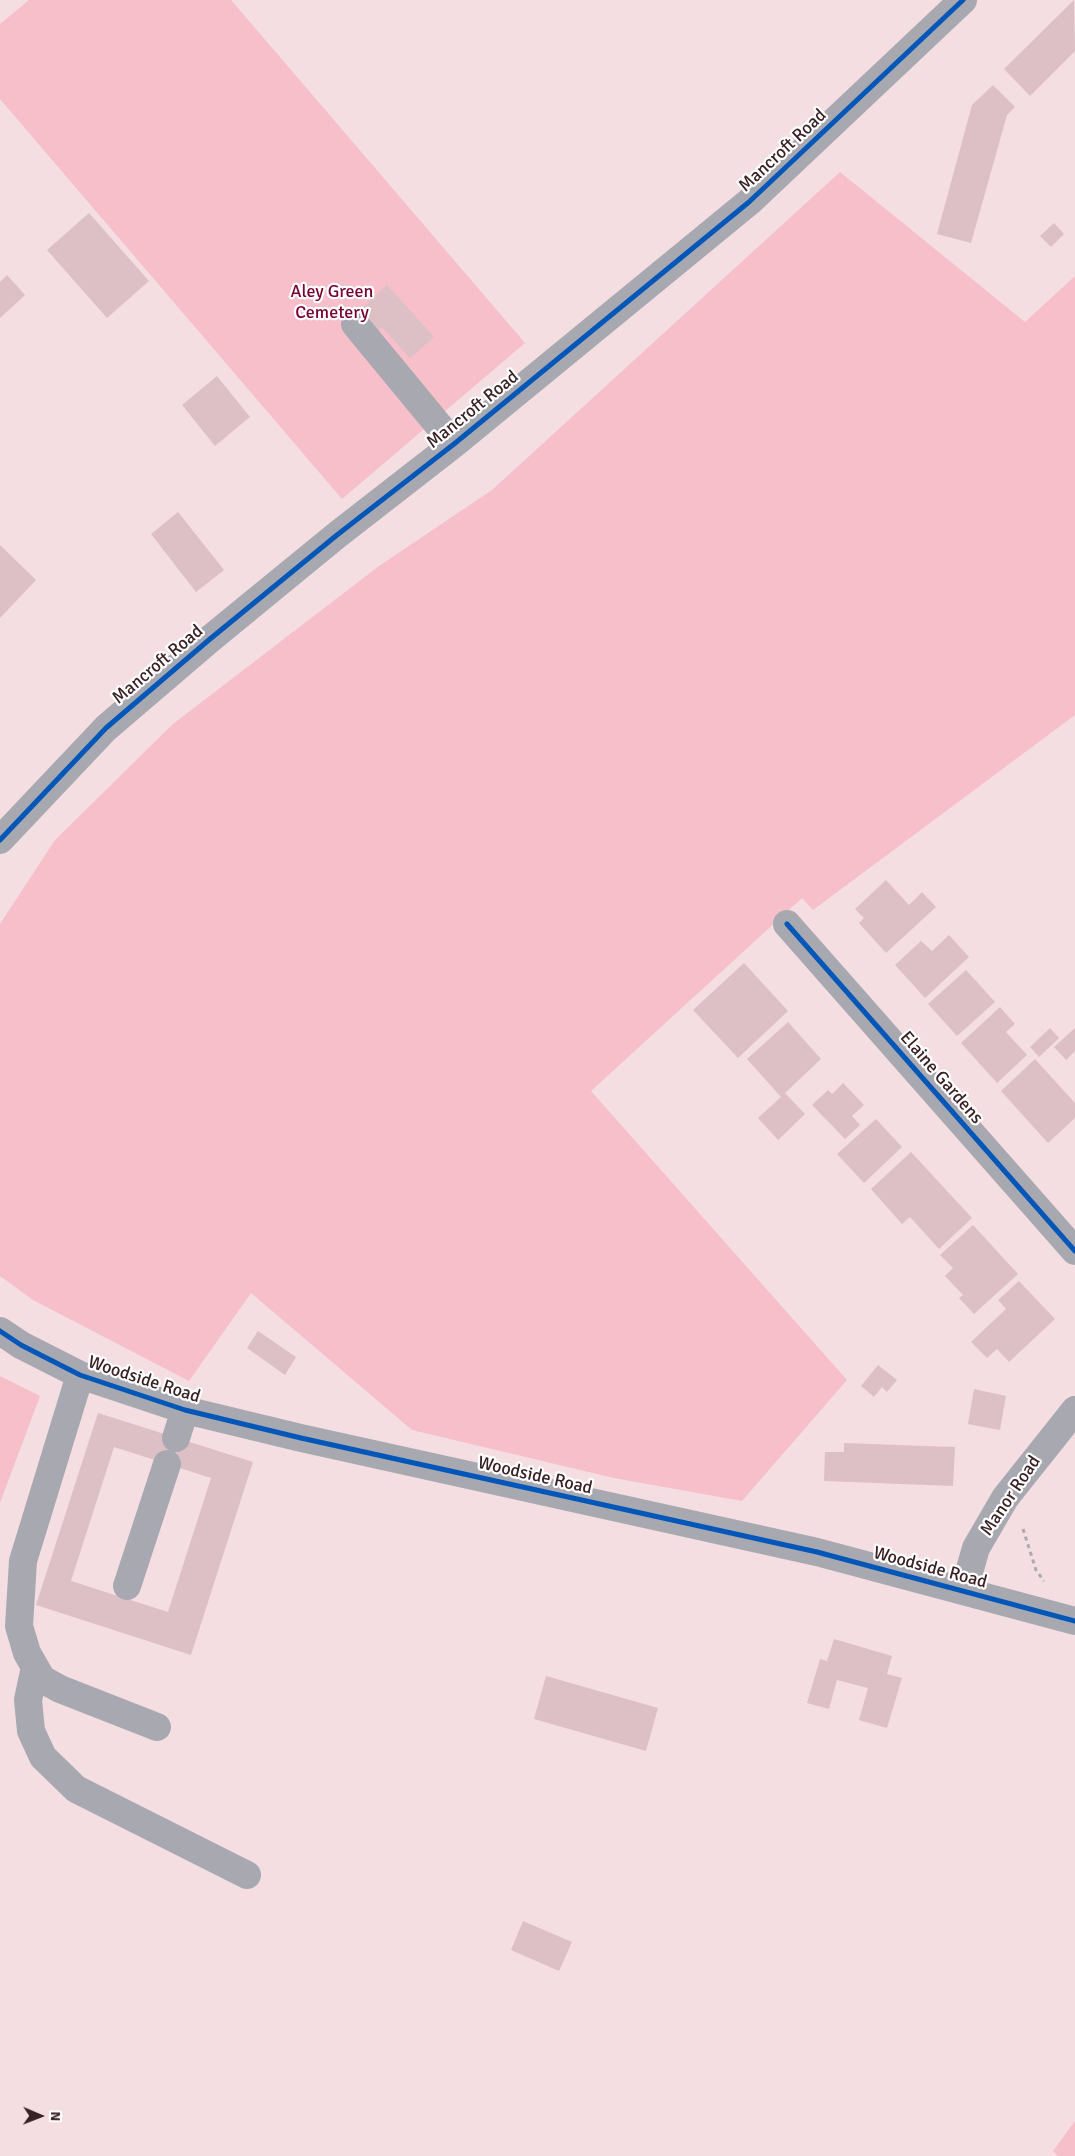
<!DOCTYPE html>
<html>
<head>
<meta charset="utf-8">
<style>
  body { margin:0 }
  #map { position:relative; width:1075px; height:2156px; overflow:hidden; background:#f4dee1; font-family:Signika,sans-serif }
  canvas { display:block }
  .north { position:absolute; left:15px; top:2091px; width:50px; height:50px; -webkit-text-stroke:4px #fff; paint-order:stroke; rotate:91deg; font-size:14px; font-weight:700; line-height:20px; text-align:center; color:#392025 }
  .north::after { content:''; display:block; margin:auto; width:18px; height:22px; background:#392025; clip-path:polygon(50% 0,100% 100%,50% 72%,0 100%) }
</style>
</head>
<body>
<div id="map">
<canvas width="1075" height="2156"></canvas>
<div class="north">N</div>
</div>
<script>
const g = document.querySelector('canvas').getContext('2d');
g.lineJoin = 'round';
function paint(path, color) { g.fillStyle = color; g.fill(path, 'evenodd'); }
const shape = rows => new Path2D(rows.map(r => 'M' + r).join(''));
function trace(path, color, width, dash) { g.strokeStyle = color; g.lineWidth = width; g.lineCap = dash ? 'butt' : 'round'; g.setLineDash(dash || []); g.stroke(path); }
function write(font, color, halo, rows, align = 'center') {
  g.font = font + ' Signika,sans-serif'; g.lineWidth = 4.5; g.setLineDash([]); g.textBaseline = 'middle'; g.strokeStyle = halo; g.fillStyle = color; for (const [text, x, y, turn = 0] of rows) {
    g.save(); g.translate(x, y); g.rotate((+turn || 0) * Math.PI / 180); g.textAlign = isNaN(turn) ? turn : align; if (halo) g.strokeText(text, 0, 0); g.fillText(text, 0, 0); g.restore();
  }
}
paint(shape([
  [29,0,231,0,525,343,342,499,0,99,0,24],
  [840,172,1025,322,1075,276,1075,715,813,910,802,898,591,1091,847,1380,742,1501,614,1478,412,1430,251,1293,189,1381,33,1300,0,1276,0,924,55,840,173,724,379,566,492,490],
  [0,1376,40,1396,0,1503],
  [1075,2121,1075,2156,1058,2156,1053,2151]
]), '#f6bfc9');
paint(shape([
  [1074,0,1075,51,1030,96,1004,69],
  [993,85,1015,107,1007,115,971,243,937,234,972,105],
  [89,213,149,281,107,318,47,250],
  [1054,223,1064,234,1051,247,1040,236],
  [7,275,25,295,0,318,0,282],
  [387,285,434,337,410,358,382,327,376,333,357,313],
  [217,376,250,417,215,446,182,405],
  [178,512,224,570,196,592,151,534],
  [0,545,36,580,0,618],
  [886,880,909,905,922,892,936,907,886,953,859,923,864,918,855,909],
  [949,935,969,957,925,998,895,965,921,941,932,951],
  [744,963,788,1011,738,1058,693,1010],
  [966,970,995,1002,957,1036,928,1004],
  [1000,1007,1015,1024,1006,1032,1027,1055,997,1083,961,1043],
  [788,1022,821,1059,785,1093,805,1114,778,1140,758,1118,781,1097,747,1059],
  [1050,1028,1059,1038,1039,1057,1030,1047],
  [1075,1028,1075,1051,1066,1060,1054,1047],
  [1035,1059,1075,1103,1075,1118,1048,1143,1001,1091],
  [843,1083,864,1105,852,1116,860,1125,845,1139,812,1105,828,1090,832,1094],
  [876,1119,902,1147,864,1183,837,1154],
  [911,1152,972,1218,939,1249,910,1217,902,1224,871,1189],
  [973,1225,1018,1274,974,1314,959,1298,963,1295,945,1276,953,1268,940,1255],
  [1019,1281,1055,1319,1009,1362,997,1349,987,1358,971,1342,1006,1309,998,1300],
  [258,1331,296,1357,285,1375,247,1348],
  [878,1365,897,1380,887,1392,882,1387,874,1397,861,1386],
  [974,1389,1006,1396,1000,1430,968,1424],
  [98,1413,253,1462,191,1655,36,1605],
  [114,1447,211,1478,168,1612,71,1581],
  [844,1443,955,1447,953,1486,824,1481,825,1452,844,1452],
  [834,1639,892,1656,887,1674,902,1678,887,1728,859,1720,868,1688,837,1680,829,1709,807,1703,820,1659,827,1661],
  [546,1676,658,1708,646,1751,534,1719],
  [523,1921,572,1942,559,1971,511,1950]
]), '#dcc0c5');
trace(shape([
  [1023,1529,1036,1570,1044,1581]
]), '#aea8af', 3, [4, 4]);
trace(shape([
  [355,324,454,444],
  [0,840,106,728,210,639,337,535,454,444,749,202,963,0],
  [787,924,1075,1251],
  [0,1331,21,1345,80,1375,185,1410,301,1438,817,1552,1075,1621],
  [80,1375,23,1561,19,1626,27,1653,42,1679,60,1689,157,1727],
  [176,1438,185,1410],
  [127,1586,167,1464],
  [964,1590,976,1548,1005,1498,1075,1410],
  [35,1667,28,1700,31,1731,43,1757,76,1789,247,1875]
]), '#a8a8b1', 28);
trace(shape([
  [0,840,106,728,210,639,337,535,454,444,749,202,963,0],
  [787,924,1075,1251],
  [0,1331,21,1345,80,1375,185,1410,301,1438,817,1552,1075,1621]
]), '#0057b8', 5);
write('18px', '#392025', '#fff', [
  ["Mancroft Road",783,151,-43],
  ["Mancroft Road",473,410,-39],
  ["Mancroft Road",158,665,-40],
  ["Elaine Gardens",941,1078,49],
  ["Woodside Road",144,1380,18],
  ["Woodside Road",535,1476,13],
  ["Manor Road",1011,1496,-56],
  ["Woodside Road",930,1568,15]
]);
write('18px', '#760030', '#fff', [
  ["Aley Green",332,292],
  ["Cemetery",332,313]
]);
</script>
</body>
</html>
